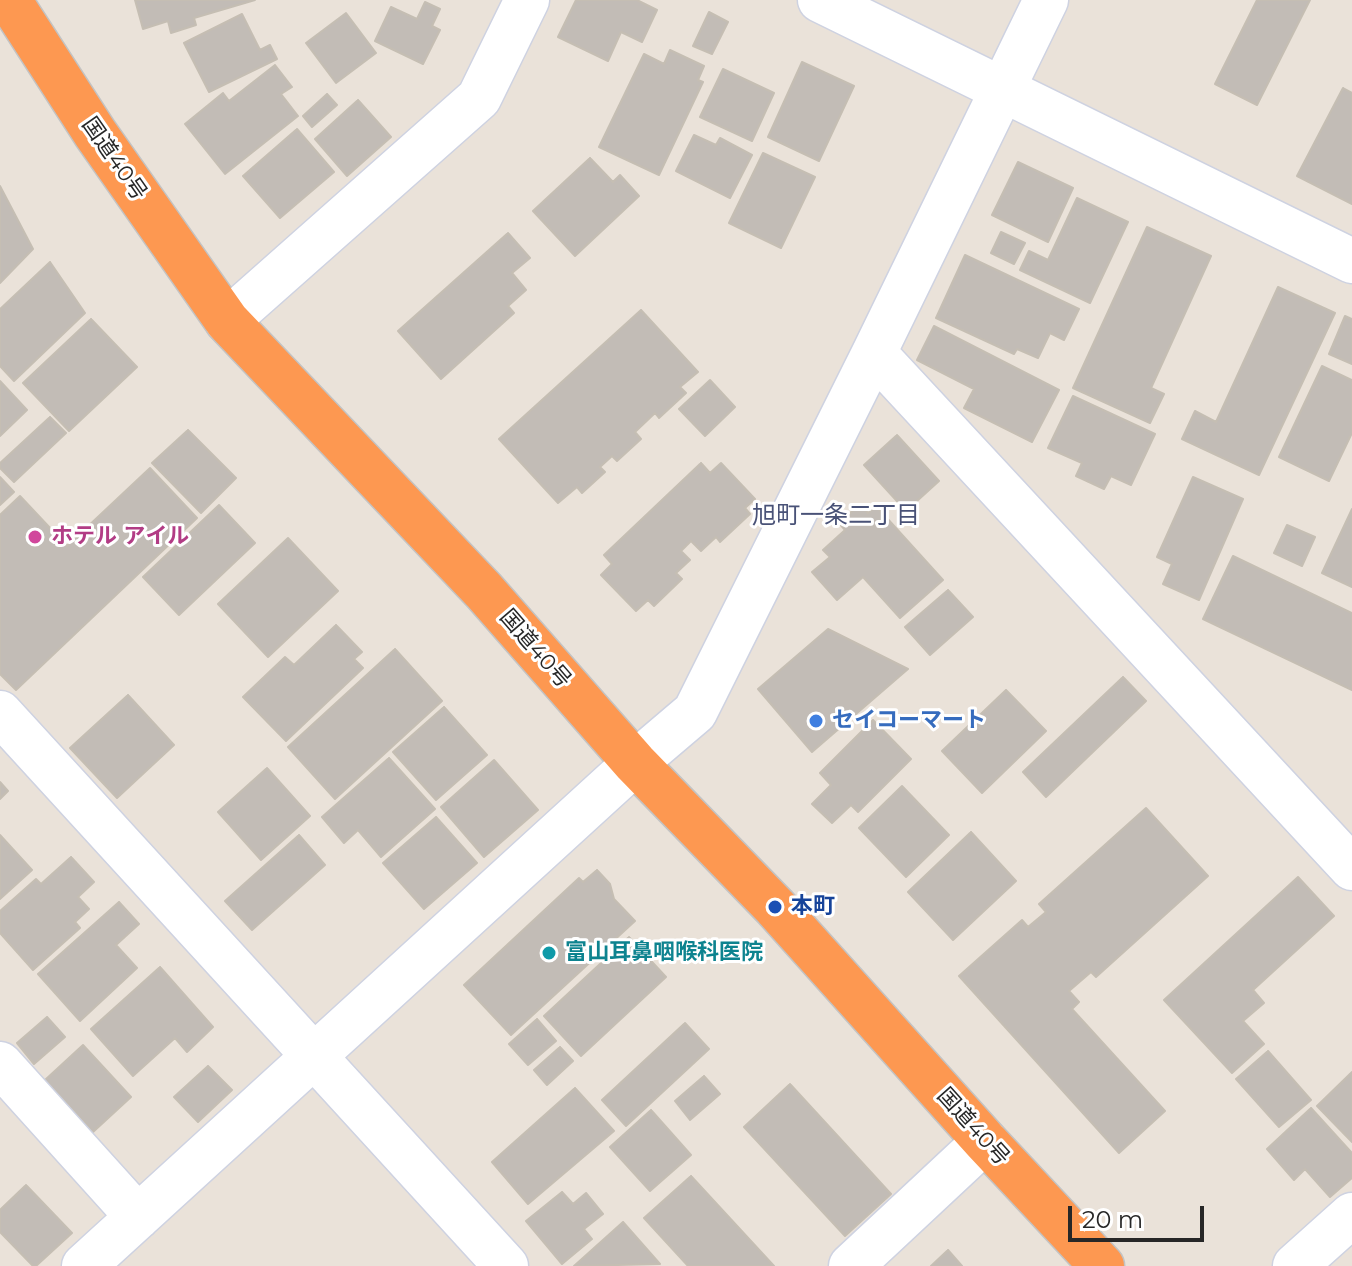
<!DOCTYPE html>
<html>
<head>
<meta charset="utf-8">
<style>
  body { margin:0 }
  #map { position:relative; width:1352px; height:1266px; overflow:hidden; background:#eae2d9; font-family:Montserrat,sans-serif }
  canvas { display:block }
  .scale { position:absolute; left:1068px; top:1206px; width:136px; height:36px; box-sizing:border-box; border:4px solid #272727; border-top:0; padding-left:10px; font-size:24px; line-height:28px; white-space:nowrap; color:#272727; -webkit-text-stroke:6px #fff; paint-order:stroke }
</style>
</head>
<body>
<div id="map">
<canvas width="1352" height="1266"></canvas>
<div class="scale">20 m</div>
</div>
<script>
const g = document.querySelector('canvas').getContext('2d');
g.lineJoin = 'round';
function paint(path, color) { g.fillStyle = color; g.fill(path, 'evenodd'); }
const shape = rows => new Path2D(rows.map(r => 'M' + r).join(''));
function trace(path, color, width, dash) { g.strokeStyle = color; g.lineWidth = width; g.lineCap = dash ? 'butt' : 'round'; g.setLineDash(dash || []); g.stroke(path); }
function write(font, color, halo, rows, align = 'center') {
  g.font = font + ' Montserrat,"Noto Sans JP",sans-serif'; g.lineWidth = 6; g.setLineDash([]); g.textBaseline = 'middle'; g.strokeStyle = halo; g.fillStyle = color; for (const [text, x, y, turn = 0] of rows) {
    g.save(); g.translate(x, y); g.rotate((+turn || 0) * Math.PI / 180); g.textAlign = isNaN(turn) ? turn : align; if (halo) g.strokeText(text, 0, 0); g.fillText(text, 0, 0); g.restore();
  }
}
const building = shape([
  [135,0,255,0,194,18,196,25,171,33,168,21,143,29,135,0],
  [576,0,637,0,657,10,642,42,621,32,608,61,558,37,576,0],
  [1257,0,1310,0,1257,105,1215,84,1257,0],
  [425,2,440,9,432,26,440,30,423,64,375,41,391,7,417,19,425,2],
  [709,12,728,22,712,54,693,46,709,12],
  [346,13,376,53,336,83,306,43,346,13],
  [242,14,260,50,270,45,277,59,209,92,184,43,242,14],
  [670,50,704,66,698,80,703,82,659,175,599,147,644,54,664,64,670,50],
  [802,62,854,86,819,161,768,137,802,62],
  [275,65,292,87,281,94,298,116,225,174,185,124,223,93,229,101,275,65],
  [723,69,774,93,752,141,700,117,723,69],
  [1343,88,1352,93,1352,204,1297,176,1343,88],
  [327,94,337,105,312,127,303,116,327,94],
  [358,100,391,137,347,176,315,139,358,100],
  [297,129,334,172,280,218,243,176,297,129],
  [694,135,716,145,720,138,752,155,730,198,676,171,694,135],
  [763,153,815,177,781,248,729,223,763,153],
  [590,158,613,182,620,175,639,196,575,256,533,211,590,158],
  [1018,162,1073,188,1048,242,992,215,1018,162],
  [0,186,33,249,0,283,0,186],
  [1077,198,1128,222,1090,303,1020,270,1029,251,1048,260,1077,198],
  [1147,227,1211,256,1151,388,1164,394,1150,423,1073,388,1147,227],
  [1001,232,1025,243,1014,264,991,253,1001,232],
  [508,233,530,258,512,273,526,290,508,306,514,313,441,379,398,331,508,233],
  [965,255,1079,309,1064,340,1050,333,1038,358,1017,349,1014,354,936,318,965,255],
  [50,262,85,313,14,381,0,366,0,309,50,262],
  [1278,287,1335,313,1259,475,1182,439,1195,411,1216,422,1278,287],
  [641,310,698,372,680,387,686,393,659,418,655,413,635,432,641,439,617,461,612,456,600,467,605,472,582,493,577,487,558,503,499,439,641,310],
  [1345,316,1352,319,1352,364,1329,354,1345,316],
  [91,319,137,367,69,431,23,383,91,319],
  [934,326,1059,390,1032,442,964,408,974,389,917,360,934,326],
  [1322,366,1352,380,1352,433,1329,481,1279,457,1322,366],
  [710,380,735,407,705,436,679,409,710,380],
  [0,381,27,410,0,436,0,381],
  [1073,396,1155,434,1131,485,1111,476,1104,489,1076,476,1082,463,1048,448,1073,396],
  [50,417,66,433,14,482,0,468,0,463,50,417],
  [188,430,236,478,201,513,152,463,188,430],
  [897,435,939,481,906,511,864,465,897,435],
  [701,463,710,473,721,463,755,499,745,508,750,514,720,542,716,537,701,551,691,541,681,551,690,560,676,573,682,579,654,606,648,600,636,611,601,575,612,564,604,555,701,463],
  [150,468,197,518,16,690,0,674,0,515,20,496,67,546,150,468],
  [0,477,14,492,0,505,0,477],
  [1193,477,1243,499,1199,600,1163,584,1172,564,1157,557,1193,477],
  [860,504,868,513,876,506,943,580,900,618,863,577,837,600,812,572,830,557,823,550,845,530,839,523,860,504],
  [219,505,255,543,179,615,143,577,219,505],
  [1352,509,1352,587,1322,573,1352,509],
  [1287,525,1315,537,1302,566,1274,553,1287,525],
  [288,538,338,591,268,657,218,604,288,538],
  [1233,556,1352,613,1352,690,1203,619,1233,556],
  [948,590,973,617,930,655,905,627,948,590],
  [336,625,362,652,354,659,363,668,286,741,243,697,285,657,294,665,336,625],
  [828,629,908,669,812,752,758,689,828,629],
  [395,649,442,701,335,799,288,747,395,649],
  [1123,677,1146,701,1046,797,1023,772,1123,677],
  [1006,690,1046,731,982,793,942,751,1006,690],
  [128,695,174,745,117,798,70,748,128,695],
  [444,707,487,755,436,800,393,752,444,707],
  [873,720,911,759,858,812,851,805,832,823,812,804,831,785,820,773,873,720],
  [389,758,435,809,381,857,358,830,344,843,322,817,389,758],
  [494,760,538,810,484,857,441,807,494,760],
  [267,768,310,816,261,860,218,812,267,768],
  [0,782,8,791,0,799,0,782],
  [902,786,949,835,906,877,859,828,902,786],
  [1146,808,1208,876,1096,977,1091,972,1069,991,1079,1002,1072,1009,1165,1111,1119,1153,959,976,1022,920,1028,927,1046,912,1039,904,1146,808],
  [436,817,477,863,424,909,383,863,436,817],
  [971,832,1016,881,953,940,908,892,971,832],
  [0,835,32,870,0,899,0,835],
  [299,835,325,865,252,930,225,901,299,835],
  [71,857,94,882,78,897,89,909,75,922,80,928,33,970,0,933,0,911,36,879,41,884,71,857],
  [597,870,610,884,614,899,635,921,511,1035,464,985,579,878,583,882,597,870],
  [1298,877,1334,916,1253,990,1264,1003,1243,1021,1264,1044,1232,1073,1164,1000,1298,877],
  [119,902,139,924,116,945,137,968,80,1021,38,974,119,902],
  [629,937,666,977,581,1056,544,1016,629,937],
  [160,967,213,1027,187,1052,175,1038,133,1076,91,1029,160,967],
  [47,1017,65,1037,34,1064,17,1043,47,1017],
  [537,1019,556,1041,528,1065,509,1044,537,1019],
  [685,1023,709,1049,626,1126,602,1100,685,1023],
  [83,1045,131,1097,93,1132,45,1080,83,1045],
  [560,1047,573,1061,547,1085,534,1070,560,1047],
  [1268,1051,1311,1100,1279,1127,1236,1079,1268,1051],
  [208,1066,232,1090,198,1122,174,1097,208,1066],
  [1352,1072,1352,1142,1317,1106,1352,1072],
  [704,1076,720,1094,690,1120,675,1101,704,1076],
  [790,1084,891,1194,845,1236,744,1127,790,1084],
  [575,1088,614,1131,528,1204,492,1162,575,1088],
  [1311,1108,1352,1153,1352,1178,1330,1197,1305,1169,1294,1180,1267,1149,1311,1108],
  [651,1110,691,1155,650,1191,610,1147,651,1110],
  [691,1176,774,1266,688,1266,644,1218,691,1176],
  [26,1185,72,1233,36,1266,33,1266,0,1232,0,1210,26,1185],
  [562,1192,573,1204,586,1193,603,1214,584,1229,592,1239,562,1264,526,1221,562,1192],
  [623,1222,660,1264,574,1266,623,1222],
  [948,1250,962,1266,931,1266,948,1250]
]);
paint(building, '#c2bcb6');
trace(building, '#c5beb3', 2);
const street = shape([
  [820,0,1352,261],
  [227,321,479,98,527,0],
  [874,353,1352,868],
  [0,713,506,1266],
  [0,1064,138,1217],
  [84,1266,635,763,695,712,874,353,1046,0],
  [851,1266,985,1141],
  [1295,1266,1352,1215]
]);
const highway = shape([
  [9,0,95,133,227,321,484,591,635,763,775,907,985,1141,1102,1266]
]);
trace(street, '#ced2e1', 47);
trace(highway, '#c3c3c3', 47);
trace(street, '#fff', 44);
trace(highway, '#fd9851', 44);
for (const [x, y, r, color] of [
  [35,537,8,"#d1479c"],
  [816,721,8,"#3f7fe0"],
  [775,907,8,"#1a4fb4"],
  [549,953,8,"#0f9aa8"]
]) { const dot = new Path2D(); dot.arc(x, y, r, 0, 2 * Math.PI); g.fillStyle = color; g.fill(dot); trace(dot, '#fff', 3); }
write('22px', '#272727', '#fff', [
  ["国道40号",114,159,55],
  ["国道40号",535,649,49],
  ["国道40号",973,1127,48]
]);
write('bold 22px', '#b23c85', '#fff', [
  ["ホテル アイル",51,537]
], 'left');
write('bold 22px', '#366cbe', '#fff', [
  ["セイコーマート",832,721]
], 'left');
write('bold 22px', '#164399', '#fff', [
  ["本町",791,907]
], 'left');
write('bold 22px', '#0d838f', '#fff', [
  ["富山耳鼻咽喉科医院",565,953]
], 'left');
write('24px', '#495277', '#fff', [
  ["旭町一条二丁目",836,516]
]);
</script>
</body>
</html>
